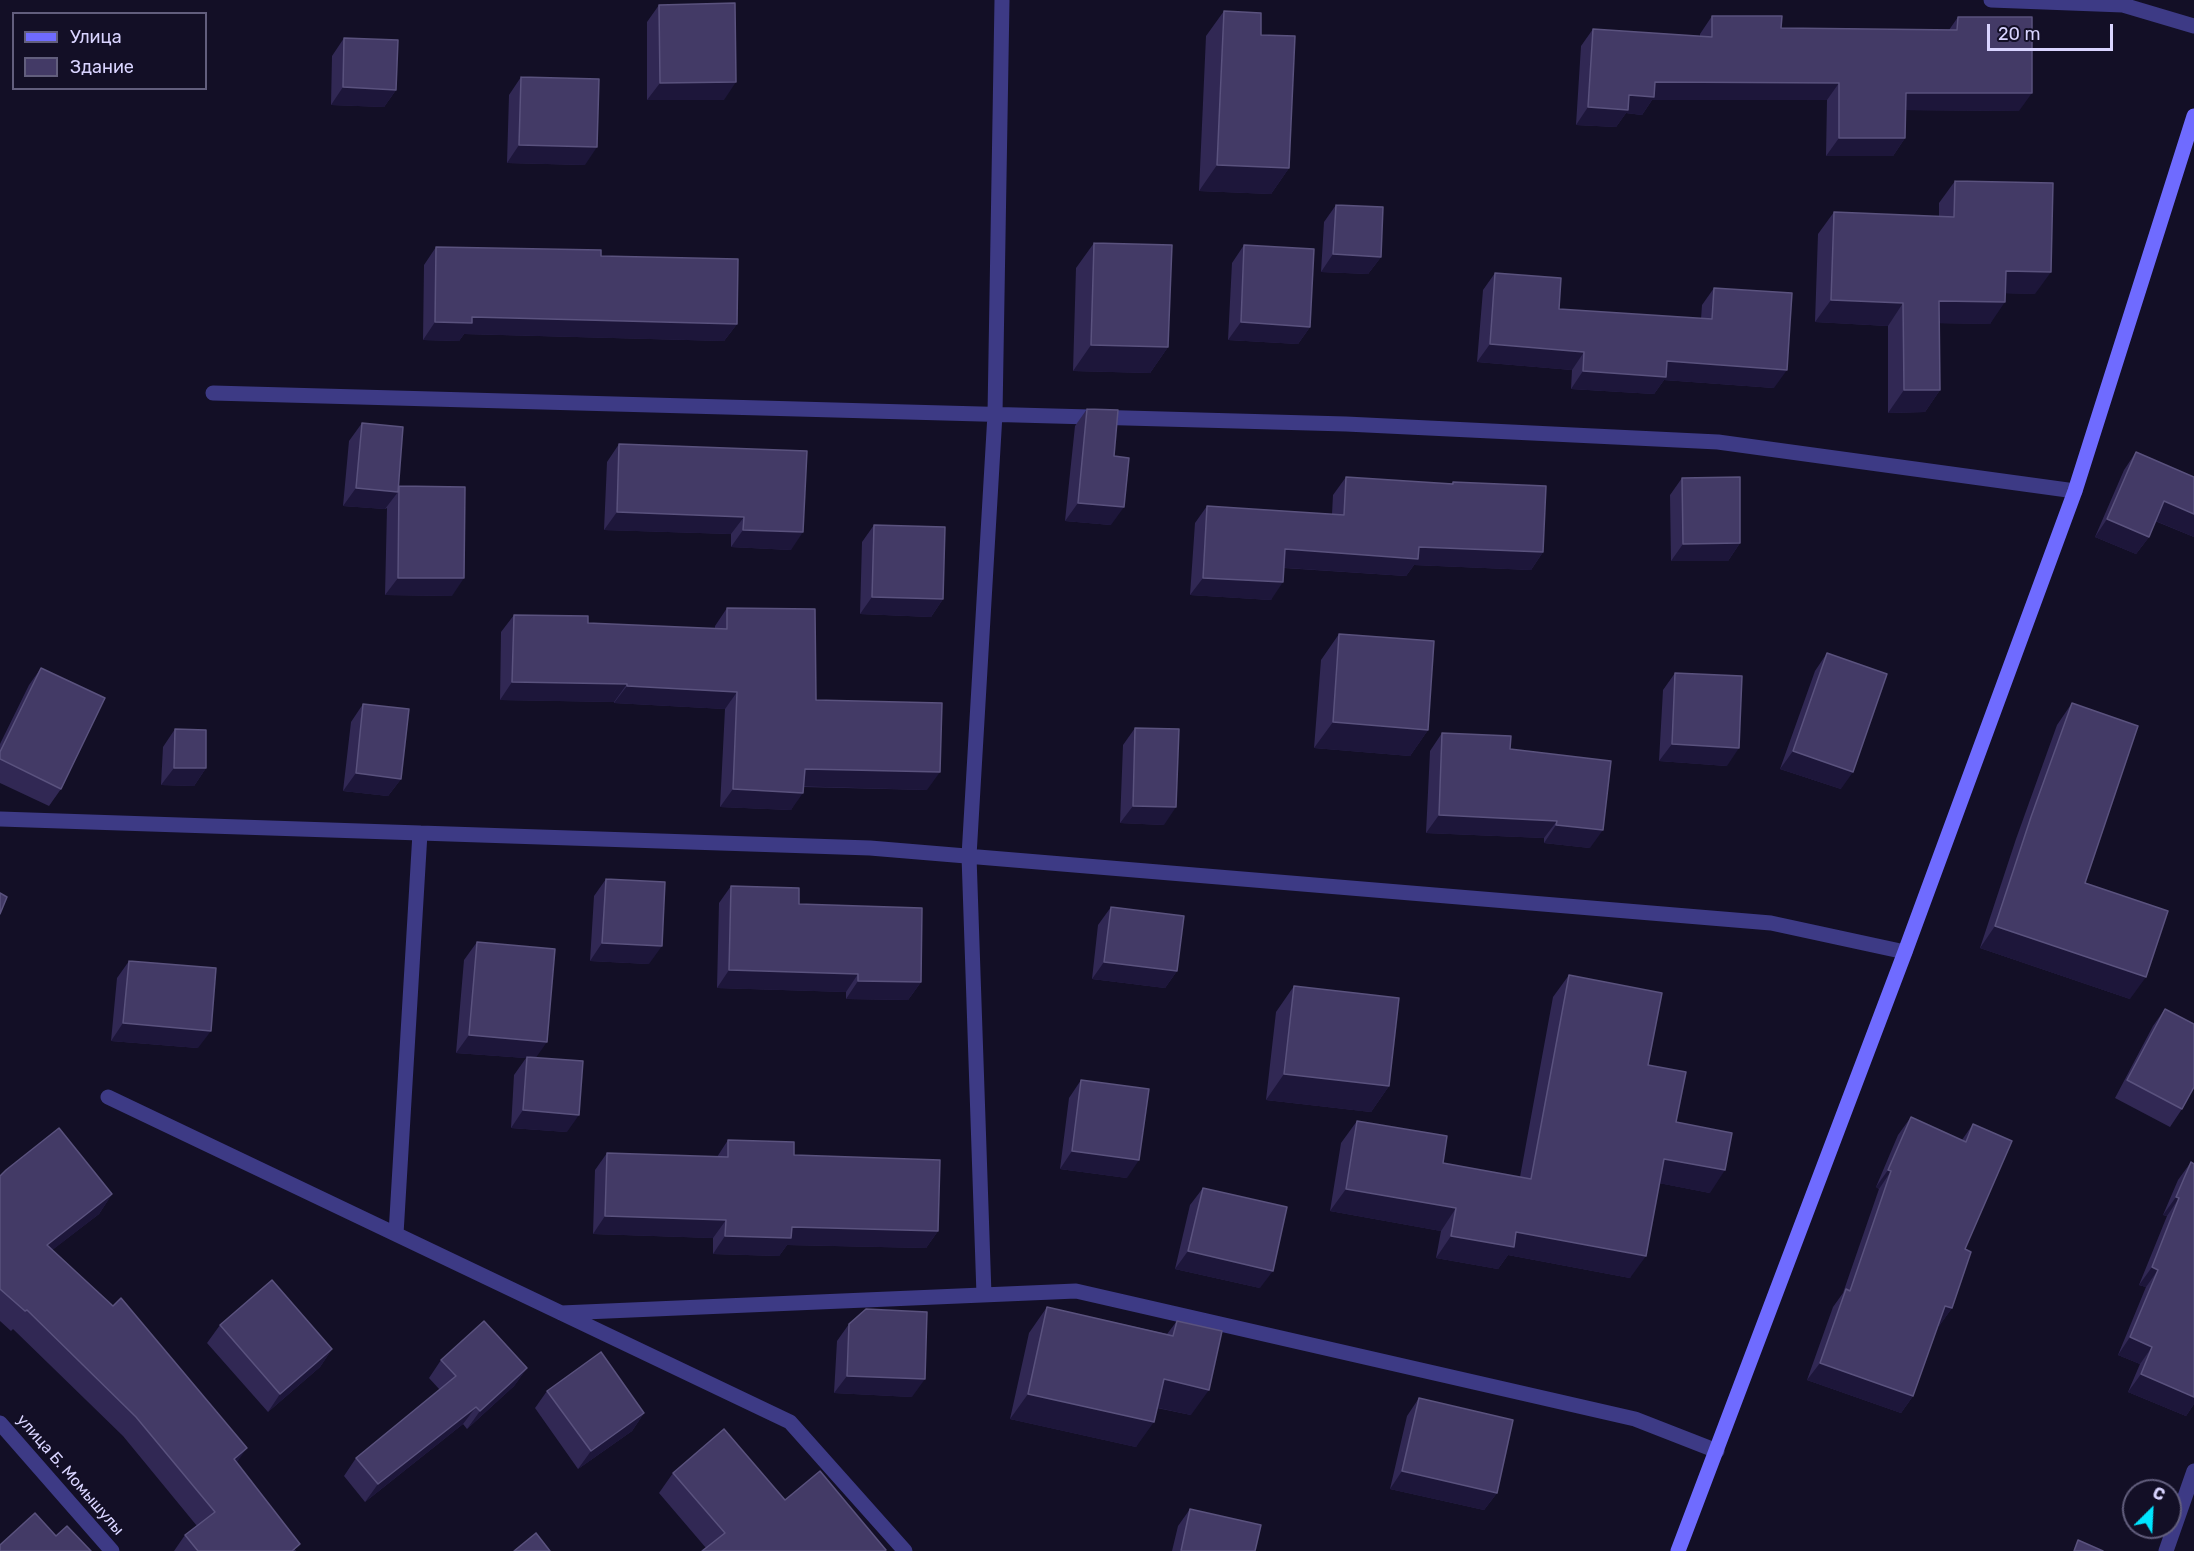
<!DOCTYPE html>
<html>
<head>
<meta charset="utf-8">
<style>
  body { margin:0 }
  #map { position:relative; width:2194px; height:1551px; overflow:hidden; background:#130f26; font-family:Rubik,sans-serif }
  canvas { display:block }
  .legend { position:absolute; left:12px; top:12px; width:195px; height:78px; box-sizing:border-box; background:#130f26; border:2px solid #625e7d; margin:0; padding:8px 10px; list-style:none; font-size:18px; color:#d9d4ff }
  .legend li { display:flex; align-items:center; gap:12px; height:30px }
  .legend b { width:30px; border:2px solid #625e7d }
  .north { position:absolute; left:2122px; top:1479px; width:60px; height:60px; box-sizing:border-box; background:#130f26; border:2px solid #625e7d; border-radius:50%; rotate:24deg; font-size:16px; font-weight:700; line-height:24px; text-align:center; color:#d9d4ff }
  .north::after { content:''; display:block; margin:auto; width:21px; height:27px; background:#00e5ff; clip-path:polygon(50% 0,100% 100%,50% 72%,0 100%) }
  .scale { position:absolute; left:1987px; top:24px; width:126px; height:27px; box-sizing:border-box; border:3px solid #d9d4ff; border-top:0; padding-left:8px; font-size:18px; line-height:21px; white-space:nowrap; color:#d9d4ff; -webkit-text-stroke:4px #130f26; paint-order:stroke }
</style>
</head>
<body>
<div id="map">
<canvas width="2194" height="1551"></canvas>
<ul class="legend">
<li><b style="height:8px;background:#6f6bff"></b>Улица</li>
<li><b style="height:16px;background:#433a66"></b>Здание</li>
</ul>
<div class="north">С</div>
<div class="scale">20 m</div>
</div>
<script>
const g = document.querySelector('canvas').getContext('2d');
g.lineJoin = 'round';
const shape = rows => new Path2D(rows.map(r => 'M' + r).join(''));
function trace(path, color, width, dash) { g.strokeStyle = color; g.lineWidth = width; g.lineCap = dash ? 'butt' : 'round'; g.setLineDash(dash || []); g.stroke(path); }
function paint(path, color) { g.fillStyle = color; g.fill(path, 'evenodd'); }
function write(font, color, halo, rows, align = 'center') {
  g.font = font + ' Rubik,sans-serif'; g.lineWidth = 4.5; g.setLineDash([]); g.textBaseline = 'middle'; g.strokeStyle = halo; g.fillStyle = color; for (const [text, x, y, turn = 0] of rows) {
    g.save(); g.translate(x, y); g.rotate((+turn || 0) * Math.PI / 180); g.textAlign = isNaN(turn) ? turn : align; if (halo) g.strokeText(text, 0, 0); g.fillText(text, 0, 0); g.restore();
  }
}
trace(shape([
  [1991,0,2123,5,2194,26],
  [213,393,1346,424,1718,442,2075,491],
  [0,819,870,848,1771,923,1905,952],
  [108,1097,790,1422,905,1551],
  [396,1234,420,833],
  [984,1295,969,856,995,414,1002,0],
  [561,1313,1076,1291,1635,1419,1717,1451],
  [0,1423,112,1551],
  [2166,1551,2194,1471]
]), '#3d3a85', 15);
trace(shape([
  [1678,1551,1905,952,2075,491,2194,116]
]), '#6f6bff', 15);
paint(shape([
  [659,5,724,100,647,100,647,22],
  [1224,11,1261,35,1289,168,1271,194,1199,191,1206,36],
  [1712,16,1781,28,1949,30,1958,17,2019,111,1905,110,1905,138,1893,156,1826,156,1827,100,1652,100,1642,115,1626,113,1616,127,1576,125,1581,46,1593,29,1700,36,1700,34],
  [344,38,396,90,384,107,331,105,332,56],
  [521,77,585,165,507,163,509,95],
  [1955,181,2035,294,2005,293,1990,324,1939,323,1940,390,1925,412,1888,413,1888,326,1815,322,1818,234,1834,212,1939,217,1939,203],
  [1336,205,1381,257,1368,274,1321,272,1324,222],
  [1094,243,1168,347,1150,373,1073,371,1076,268],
  [1244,245,1310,327,1298,344,1228,340,1232,263],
  [436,247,601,256,737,324,724,341,464,334,459,341,423,340,424,265],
  [1495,273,1559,309,1701,319,1702,305,1714,288,1774,388,1664,380,1654,394,1571,389,1572,370,1477,362,1483,290],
  [1087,409,1114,456,1111,525,1065,521,1075,426],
  [362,423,398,488,452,596,385,595,387,508,385,509,343,506,349,441],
  [619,444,807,451,791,550,731,547,731,534,604,530,607,462],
  [2136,452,2194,477,2194,537,2155,521,2149,537,2136,554,2095,537,2124,470],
  [1346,477,1451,484,1453,482,1543,552,1531,570,1414,565,1406,576,1284,568,1271,600,1190,595,1195,523,1207,506,1332,514,1333,495],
  [1682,478,1740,543,1728,561,1671,561,1670,495],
  [874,525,943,599,931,617,860,614,862,542],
  [727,608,816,700,927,790,804,787,791,810,720,807,725,709,614,703,614,702,500,700,501,632,514,615,588,623,715,629,715,626],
  [1339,634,1428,730,1410,756,1314,748,1321,660],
  [1827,653,1841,789,1780,769,1815,671],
  [41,668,61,789,49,806,0,783,0,744,29,685],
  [1675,673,1727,766,1659,761,1663,690],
  [2072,703,2085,883,2130,999,1980,948,2016,839,2057,725],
  [363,704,401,779,388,796,343,791,351,722],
  [1135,728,1164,825,1120,823,1123,745],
  [175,729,206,768,194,786,161,785,163,747],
  [1442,733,1510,749,1590,848,1544,843,1544,838,1426,833,1430,751],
  [606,879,649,964,590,961,594,896],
  [731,886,799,904,921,982,908,1000,846,999,846,992,717,988,719,903],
  [1111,907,1177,971,1165,988,1092,979,1098,925],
  [477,942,536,1058,567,1132,511,1128,514,1075,526,1058,456,1053,464,960],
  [129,961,198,1048,111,1041,117,978],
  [1569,975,1648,1065,1710,1193,1659,1183,1630,1278,1508,1255,1498,1269,1436,1258,1441,1231,1330,1211,1341,1143,1357,1121,1443,1163,1520,1177,1553,997],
  [1294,986,1389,1086,1371,1112,1266,1100,1276,1012],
  [2165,1009,2182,1109,2170,1127,2115,1098,2153,1026],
  [1081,1080,1127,1178,1060,1169,1069,1098],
  [1911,1117,1962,1140,1973,1124,1965,1249,1952,1308,1939,1326,1938,1326,1913,1396,1901,1413,1807,1380,1833,1307,1843,1293,1879,1189,1876,1187,1898,1135],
  [728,1140,794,1155,938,1231,926,1248,787,1245,779,1256,713,1254,713,1238,593,1234,595,1170,607,1153,717,1157],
  [2191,1162,2194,1164,2194,1404,2186,1416,2128,1392,2140,1364,2118,1355,2146,1287,2139,1285,2167,1216,2163,1215,2178,1180],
  [0,1176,112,1194,99,1214,52,1250,237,1463,296,1551,174,1551,185,1535,197,1526,123,1436,13,1329,11,1331,0,1321],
  [1203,1188,1260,1288,1175,1269,1190,1205],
  [1047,1307,1167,1334,1177,1321,1191,1415,1157,1408,1136,1447,1010,1419,1029,1333],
  [849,1324,912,1397,834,1393,837,1341],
  [220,1325,332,1349,320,1367,268,1412,207,1343],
  [441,1360,527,1368,514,1386,467,1429,463,1424,365,1502,344,1476,356,1458,440,1390,429,1378],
  [547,1391,644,1413,632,1431,578,1469,535,1408],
  [1419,1398,1497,1493,1484,1510,1390,1489,1407,1416],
  [673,1473,785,1500,706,1548,659,1493],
  [1190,1509,1255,1551,1172,1551,1178,1526]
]), '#312854');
paint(shape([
  [736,82,724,100,647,100,660,83],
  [1655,82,1839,83,1827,100,1652,100,1642,115,1626,113,1616,127,1576,125,1588,107,1629,95],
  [343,87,396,90,384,107,331,105],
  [1906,93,2032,93,2019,111,1893,110],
  [1839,138,1905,138,1893,156,1826,156],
  [519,145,597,147,585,165,507,163],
  [1217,165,1289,168,1271,194,1199,191],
  [1333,254,1381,257,1368,274,1321,272],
  [2006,271,2051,272,2035,294,1990,293],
  [1831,300,1903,303,1888,326,1815,322],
  [1939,301,2005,302,1990,324,1923,323],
  [472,317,737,324,724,341,464,334,459,341,423,340,435,322],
  [1241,322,1310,327,1298,344,1228,340],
  [1490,344,1584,352,1572,370,1477,362],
  [1091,345,1168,347,1150,373,1073,371],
  [1667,361,1787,370,1774,388,1664,380,1654,394,1571,389,1583,371],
  [1904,390,1940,390,1925,412,1888,413],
  [356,488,398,492,385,509,343,506],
  [2164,501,2194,514,2194,537,2151,519],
  [1078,503,1124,507,1111,525,1065,521],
  [617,512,744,517,731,534,604,530],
  [2107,519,2149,537,2136,554,2095,537],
  [743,530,803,532,791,550,731,547],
  [1740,543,1728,561,1671,561,1683,544],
  [1419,547,1543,552,1531,570,1414,565,1406,576,1273,567,1285,549],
  [398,578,464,578,452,596,385,595],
  [1203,578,1283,582,1271,600,1190,595],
  [872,597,943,599,931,617,860,614],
  [512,682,627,684,614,702,500,700],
  [627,686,737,692,725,709,614,703],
  [1333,722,1428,730,1410,756,1314,748],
  [1672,744,1739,748,1727,766,1659,761],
  [1793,751,1853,772,1841,789,1780,769],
  [174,768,206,768,194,786,161,785],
  [805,769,940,772,927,790,792,786],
  [356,773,401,779,388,796,343,791],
  [733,789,803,793,791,810,720,807],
  [1133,806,1176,807,1164,825,1120,823],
  [1439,815,1557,821,1544,838,1426,833],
  [1556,825,1603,830,1590,848,1544,843],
  [1995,926,2146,977,2130,999,1980,948],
  [602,943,662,946,649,964,590,961],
  [1104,962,1177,971,1165,988,1092,979],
  [729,970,858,974,846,992,717,988],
  [858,981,921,982,908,1000,846,999],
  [123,1023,211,1031,198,1048,111,1041],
  [469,1035,547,1042,535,1059,527,1057,526,1058,456,1053],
  [1284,1074,1389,1086,1371,1112,1266,1100],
  [523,1110,579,1115,567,1132,511,1128],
  [1072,1151,1139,1160,1127,1178,1060,1169],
  [1664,1159,1725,1170,1710,1193,1648,1181],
  [1888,1170,1891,1171,1879,1189,1876,1187],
  [1346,1189,1456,1208,1441,1231,1330,1211],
  [112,1194,99,1214,33,1265,47,1245],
  [2176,1197,2179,1198,2167,1216,2163,1215],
  [605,1216,726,1220,713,1238,593,1234],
  [792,1227,938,1231,926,1248,787,1245,779,1256,713,1254,725,1236],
  [1516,1232,1646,1256,1630,1278,1508,1255,1498,1269,1436,1258,1451,1236],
  [1188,1251,1273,1271,1260,1288,1175,1269],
  [2152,1267,2158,1270,2146,1287,2139,1285],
  [1945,1306,1952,1308,1939,1326,1932,1324],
  [2130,1337,2152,1347,2140,1364,2118,1355],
  [332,1349,320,1367,268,1412,280,1394],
  [1820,1363,1913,1396,1901,1413,1807,1380],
  [527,1368,514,1386,467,1429,480,1411],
  [2141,1374,2194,1397,2194,1404,2186,1416,2128,1392],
  [847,1376,925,1379,912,1397,834,1393],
  [1164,1379,1209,1390,1191,1415,1145,1405],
  [1028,1394,1154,1422,1136,1447,1010,1419],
  [476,1407,463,1424,365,1502,378,1484],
  [644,1413,632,1431,578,1469,591,1451],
  [247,1448,233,1468,234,1459],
  [1402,1471,1497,1493,1484,1510,1390,1489]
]), '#1d163a');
const building = shape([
  [735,3,736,82,660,83,659,5,735,3],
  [1224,11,1261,13,1261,35,1295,36,1289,168,1217,165,1224,11],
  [1712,16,1782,16,1781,28,1957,30,1958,17,2032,17,2032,93,1906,93,1905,138,1839,138,1839,83,1655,82,1654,97,1629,95,1628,110,1588,107,1593,29,1712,37,1712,16],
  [344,38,398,40,396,90,343,87,344,38],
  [521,77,599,79,597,147,519,145,521,77],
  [1955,181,2053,183,2051,272,2006,271,2005,302,1939,301,1940,390,1904,390,1903,303,1831,300,1834,212,1954,217,1955,181],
  [1336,205,1383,207,1381,257,1333,254,1336,205],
  [1094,243,1172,245,1168,347,1091,345,1094,243],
  [1244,245,1314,249,1310,327,1241,322,1244,245],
  [436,247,601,250,601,256,738,259,737,324,472,317,472,323,435,322,436,247],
  [1495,273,1561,278,1559,309,1712,319,1714,288,1792,293,1787,370,1667,361,1666,377,1583,371,1584,352,1490,344,1495,273],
  [1087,409,1118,410,1114,456,1129,458,1124,507,1078,503,1087,409],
  [362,423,403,427,398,492,356,488,362,423],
  [619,444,807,451,803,532,743,530,744,517,617,512,619,444],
  [2136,452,2194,477,2194,514,2164,501,2149,537,2107,519,2136,452],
  [1346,477,1453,484,1453,482,1546,486,1543,552,1419,547,1418,559,1285,549,1283,582,1203,578,1207,506,1344,515,1346,477],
  [1740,477,1740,543,1683,544,1682,478,1740,477],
  [399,486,465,487,464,578,398,578,399,486],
  [874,525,945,527,943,599,872,597,874,525],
  [727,608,815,609,816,700,942,703,940,772,805,769,803,793,733,789,737,692,627,686,627,684,512,682,514,615,588,616,588,623,727,629,727,608],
  [1339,634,1434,641,1428,730,1333,722,1339,634],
  [1827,653,1887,674,1853,772,1793,751,1827,653],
  [41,668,105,698,61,789,0,759,0,752,41,668],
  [1675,673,1742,676,1739,748,1672,744,1675,673],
  [2072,703,2138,726,2085,883,2168,911,2146,977,1995,926,2031,817,2072,703],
  [363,704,409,709,401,779,356,773,363,704],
  [1135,728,1179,729,1176,807,1133,806,1135,728],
  [175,729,206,730,206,768,174,768,175,729],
  [1442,733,1511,736,1510,749,1611,761,1603,830,1556,825,1557,821,1439,815,1442,733],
  [606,879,665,882,662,946,602,943,606,879],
  [731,886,799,888,799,904,922,908,921,982,858,981,858,974,729,970,731,886],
  [0,893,7,897,0,914,0,893],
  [1111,907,1184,916,1177,971,1104,962,1111,907],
  [477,942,555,949,547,1042,469,1035,477,942],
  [129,961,216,968,211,1031,123,1023,129,961],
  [1569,975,1662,993,1648,1065,1686,1072,1676,1122,1732,1133,1725,1170,1664,1159,1646,1256,1516,1232,1514,1247,1451,1236,1456,1208,1346,1189,1357,1121,1447,1136,1443,1163,1531,1179,1569,975],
  [1294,986,1399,998,1389,1086,1284,1074,1294,986],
  [2165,1009,2194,1024,2194,1087,2182,1109,2127,1080,2165,1009],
  [527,1057,583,1061,579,1115,523,1110,527,1057],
  [1081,1080,1149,1089,1139,1160,1072,1151,1081,1080],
  [1911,1117,1966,1142,1973,1124,2012,1141,1965,1249,1971,1252,1952,1308,1945,1306,1913,1396,1820,1363,1846,1289,1850,1291,1891,1171,1888,1170,1911,1117],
  [59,1128,112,1194,47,1245,113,1306,121,1298,247,1448,234,1459,300,1544,292,1551,198,1551,185,1535,215,1512,136,1417,27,1310,25,1311,0,1289,0,1176,6,1170,59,1128],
  [728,1140,794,1142,794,1155,940,1160,938,1231,792,1227,791,1238,725,1236,726,1220,605,1216,607,1153,728,1157,728,1140],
  [2191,1162,2194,1164,2194,1397,2141,1374,2152,1347,2130,1337,2158,1270,2152,1267,2179,1198,2176,1197,2191,1162],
  [1203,1188,1287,1207,1273,1271,1188,1251,1203,1188],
  [272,1280,332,1349,280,1394,220,1325,272,1280],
  [1047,1307,1173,1336,1177,1321,1222,1331,1209,1390,1164,1379,1154,1422,1028,1394,1047,1307],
  [866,1309,927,1312,925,1379,847,1376,849,1324,866,1309],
  [484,1321,527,1368,480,1411,476,1407,378,1484,356,1458,456,1376,441,1360,484,1321],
  [601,1352,644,1413,591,1451,547,1391,601,1352],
  [1419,1398,1513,1420,1497,1493,1402,1471,1419,1398],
  [724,1429,785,1500,820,1471,886,1550,885,1551,702,1551,725,1533,673,1473,724,1429],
  [1190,1509,1261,1525,1255,1551,1181,1551,1190,1509],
  [35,1513,56,1536,67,1526,91,1551,0,1551,0,1545,35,1513],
  [536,1533,550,1551,514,1551,536,1533],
  [2078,1540,2103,1551,2074,1551,2078,1540]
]);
paint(building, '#433a66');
trace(building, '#5a527e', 1.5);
write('16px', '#d9d4ff', '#130f26', [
  ["улица Б. Момышулы",70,1475,49]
]);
</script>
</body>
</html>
